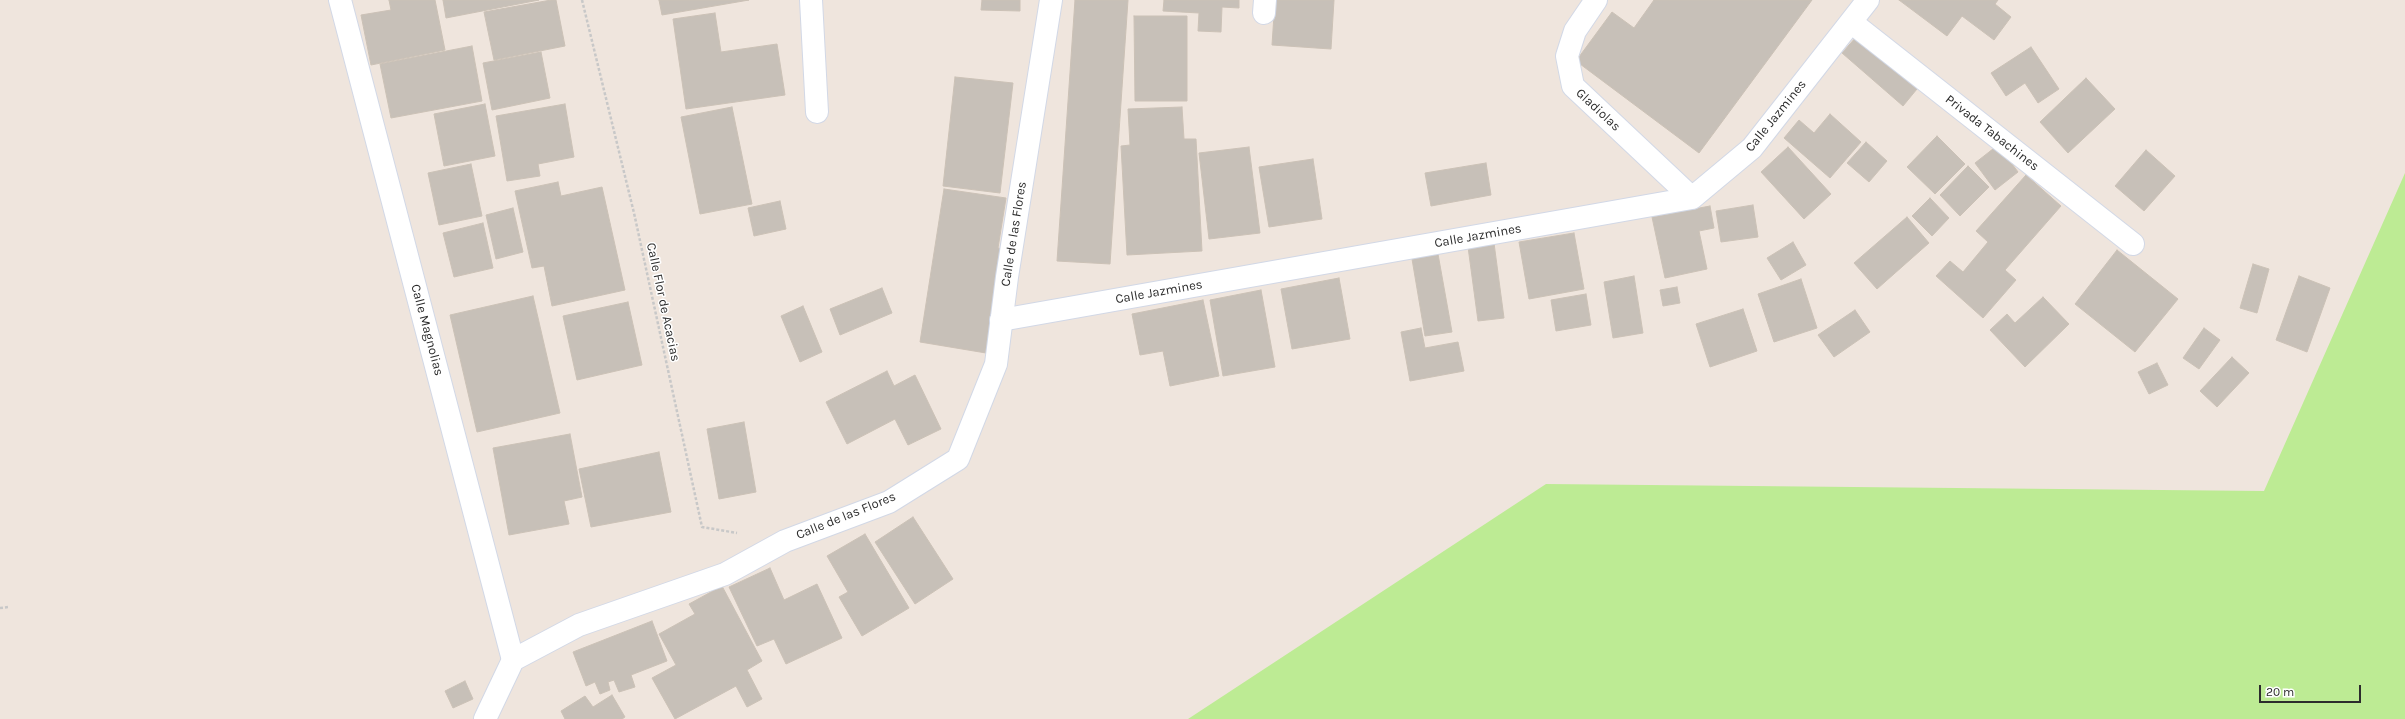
<!DOCTYPE html>
<html>
<head>
<meta charset="utf-8">
<style>
  body { margin:0 }
  #map { position:relative; width:2405px; height:719px; overflow:hidden; background:#efe5dd; font-family:Karla,sans-serif }
  canvas { display:block }
  .scale { position:absolute; left:2259px; top:685px; width:102px; height:18px; box-sizing:border-box; border:2px solid #2c2c2c; border-top:0; padding-left:5px; font-size:12px; line-height:14px; white-space:nowrap; color:#2c2c2c; -webkit-text-stroke:3px #fff; paint-order:stroke }
</style>
</head>
<body>
<div id="map">
<canvas width="2405" height="719"></canvas>
<div class="scale">20 m</div>
</div>
<script>
const g = document.querySelector('canvas').getContext('2d');
g.lineJoin = 'round';
function paint(path, color) { g.fillStyle = color; g.fill(path, 'evenodd'); }
const shape = rows => new Path2D(rows.map(r => 'M' + r).join(''));
function trace(path, color, width, dash) { g.strokeStyle = color; g.lineWidth = width; g.lineCap = dash ? 'butt' : 'round'; g.setLineDash(dash || []); g.stroke(path); }
function write(font, color, halo, rows, align = 'center') {
  g.font = font + ' Karla,sans-serif'; g.lineWidth = 3; g.setLineDash([]); g.textBaseline = 'middle'; g.strokeStyle = halo; g.fillStyle = color; for (const [text, x, y, turn = 0] of rows) {
    g.save(); g.translate(x, y); g.rotate((+turn || 0) * Math.PI / 180); g.textAlign = isNaN(turn) ? turn : align; if (halo) g.strokeText(text, 0, 0); g.fillText(text, 0, 0); g.restore();
  }
}
paint(shape([
  [2405,173,2405,719,1188,719,1546,484,2264,491]
]), '#bdeb94');
const building = shape([
  [389,0,435,0,445,50,371,65,361,15,391,10,389,0],
  [443,0,539,0,446,18,443,0],
  [551,0,556,0,565,46,494,60,484,12,551,0],
  [659,0,749,0,662,15,659,0],
  [982,0,1020,0,1020,11,981,10,982,0],
  [1075,0,1128,0,1110,264,1057,261,1075,0],
  [1164,0,1239,0,1239,8,1222,7,1221,32,1198,31,1199,13,1163,11,1164,0],
  [1275,0,1334,0,1331,49,1272,45,1275,0],
  [1654,0,1812,0,1699,153,1576,61,1612,12,1634,28,1654,0],
  [1899,0,1998,0,1995,4,2011,17,1994,40,1962,16,1947,36,1899,0],
  [715,13,721,52,777,44,785,95,686,109,673,19,715,13],
  [1134,16,1187,16,1187,101,1135,101,1134,16],
  [1857,36,1917,89,1903,106,1842,53,1857,36],
  [472,46,482,101,391,118,380,64,472,46],
  [2031,47,2059,89,2038,103,2025,83,2006,96,1991,73,2031,47],
  [541,52,550,98,492,110,483,63,541,52],
  [955,77,1013,83,1000,193,943,186,955,77],
  [2086,78,2115,109,2068,153,2040,122,2086,78],
  [485,104,495,156,444,166,434,114,485,104],
  [565,104,574,157,538,164,540,176,507,181,496,116,565,104],
  [732,107,752,204,700,214,681,117,732,107],
  [1182,107,1184,139,1196,139,1202,251,1127,255,1121,146,1130,145,1128,109,1182,107],
  [1830,114,1861,142,1830,178,1784,138,1799,120,1814,133,1830,114],
  [1937,136,1965,164,1935,194,1907,167,1937,136],
  [1866,142,1887,161,1869,182,1847,163,1866,142],
  [1998,145,2018,172,1995,190,1975,163,1998,145],
  [1249,147,1260,233,1209,239,1199,153,1249,147],
  [1788,147,1831,194,1804,219,1761,172,1788,147],
  [2146,150,2175,176,2144,211,2115,186,2146,150],
  [1313,159,1322,219,1269,227,1259,167,1313,159],
  [1486,163,1491,195,1431,206,1425,173,1486,163],
  [471,164,482,216,439,225,428,173,471,164],
  [1968,166,1989,187,1960,216,1940,195,1968,166],
  [2026,175,2061,206,2005,270,2016,280,1983,318,1936,276,1950,261,1963,272,1988,242,1976,231,2026,175],
  [558,182,561,196,602,187,625,290,552,306,544,266,532,268,515,191,558,182],
  [944,189,1006,198,998,248,1002,249,986,353,920,342,944,189],
  [1930,198,1949,218,1932,236,1912,216,1930,198],
  [780,201,786,229,754,236,748,208,780,201],
  [1753,205,1758,237,1721,242,1716,211,1753,205],
  [1710,206,1714,228,1699,231,1707,269,1665,278,1652,217,1710,206],
  [513,208,523,252,496,259,486,215,513,208],
  [1907,217,1929,243,1877,289,1854,263,1907,217],
  [483,223,493,268,454,277,443,233,483,223],
  [1574,233,1584,289,1529,299,1519,242,1574,233],
  [1793,242,1806,265,1781,280,1767,258,1793,242],
  [1494,243,1504,318,1478,321,1468,247,1494,243],
  [2117,250,2178,299,2135,352,2075,304,2117,250],
  [1438,254,1452,332,1425,336,1412,259,1438,254],
  [2253,264,2269,269,2257,313,2240,308,2253,264],
  [1634,276,1643,333,1613,338,1604,282,1634,276],
  [2299,276,2330,288,2307,352,2276,340,2299,276],
  [1339,278,1350,339,1292,349,1281,289,1339,278],
  [1801,279,1817,328,1774,342,1758,294,1801,279],
  [1677,287,1680,303,1663,306,1660,290,1677,287],
  [882,288,892,313,840,335,830,309,882,288],
  [1261,290,1275,367,1223,376,1210,300,1261,290],
  [1586,294,1591,325,1556,331,1551,300,1586,294],
  [533,296,560,413,477,432,450,315,533,296],
  [2043,297,2069,324,2025,367,1990,330,2007,314,2015,323,2043,297],
  [1203,300,1219,376,1170,386,1163,351,1140,355,1132,314,1203,300],
  [628,302,642,365,577,380,563,316,628,302],
  [803,306,822,352,800,362,781,316,803,306],
  [1743,309,1757,351,1710,367,1696,324,1743,309],
  [1855,310,1870,332,1834,357,1818,335,1855,310],
  [1421,328,1425,348,1458,342,1464,371,1410,381,1401,332,1421,328],
  [2204,328,2220,340,2199,369,2183,358,2204,328],
  [2232,357,2249,373,2217,407,2200,391,2232,357],
  [2157,363,2168,385,2149,394,2138,372,2157,363],
  [887,371,894,386,915,375,941,429,908,445,895,419,847,444,826,402,887,371],
  [744,422,756,492,719,499,707,429,744,422],
  [570,434,582,497,564,501,569,524,509,535,493,448,570,434],
  [659,452,671,512,591,527,579,469,659,452],
  [913,517,953,579,915,604,875,542,913,517],
  [865,534,909,608,862,636,839,597,848,592,827,556,865,534],
  [770,568,784,600,817,584,842,638,786,664,774,639,757,646,729,587,770,568],
  [722,586,762,661,747,670,762,699,747,707,736,686,675,719,652,678,676,665,659,634,695,614,689,604,722,586],
  [652,621,667,661,631,675,635,687,619,692,614,680,608,682,610,690,600,694,595,682,586,686,573,652,652,621],
  [465,681,473,699,453,708,445,691,465,681],
  [612,695,625,717,622,719,565,719,561,711,585,696,593,707,612,695]
]);
paint(building, '#c7c0b8');
trace(building, '#cbc1b6', 1);
const minor = shape([
  [340,0,513,660],
  [811,0,817,112],
  [1596,0,1575,31,1567,56,1573,86,1692,198],
  [1264,13,1265,0],
  [1851,22,2133,244],
  [1001,320,1692,198,1752,148,1868,0]
]);
const tertiary = shape([
  [485,719,513,660,579,625,725,574,785,541,889,502,958,459,996,364,1007,277,1051,0]
]);
trace(minor, '#d2d8e6', 24);
trace(tertiary, '#d2d8e6', 24);
trace(shape([
  [582,0,634,213,702,527,737,533],
  [0,608,9,607]
]), '#c8c8c8', 2.5, [3, 2]);
trace(minor, '#fff', 22);
trace(tertiary, '#fff', 22);
write('13px', '#2c2c2c', '#fff', [
  ["Gladiolas",1598,110,43],
  ["Calle Jazmines",1776,116,-51],
  ["Privada Tabachines",1992,133,38],
  ["Calle de las Flores",1014,234,-81],
  ["Calle Jazmines",1478,236,-10],
  ["Calle Jazmines",1159,292,-10],
  ["Calle Flor de Acacias",663,302,78],
  ["Calle Magnolias",427,330,75],
  ["Calle de las Flores",846,516,-22]
]);
</script>
</body>
</html>
